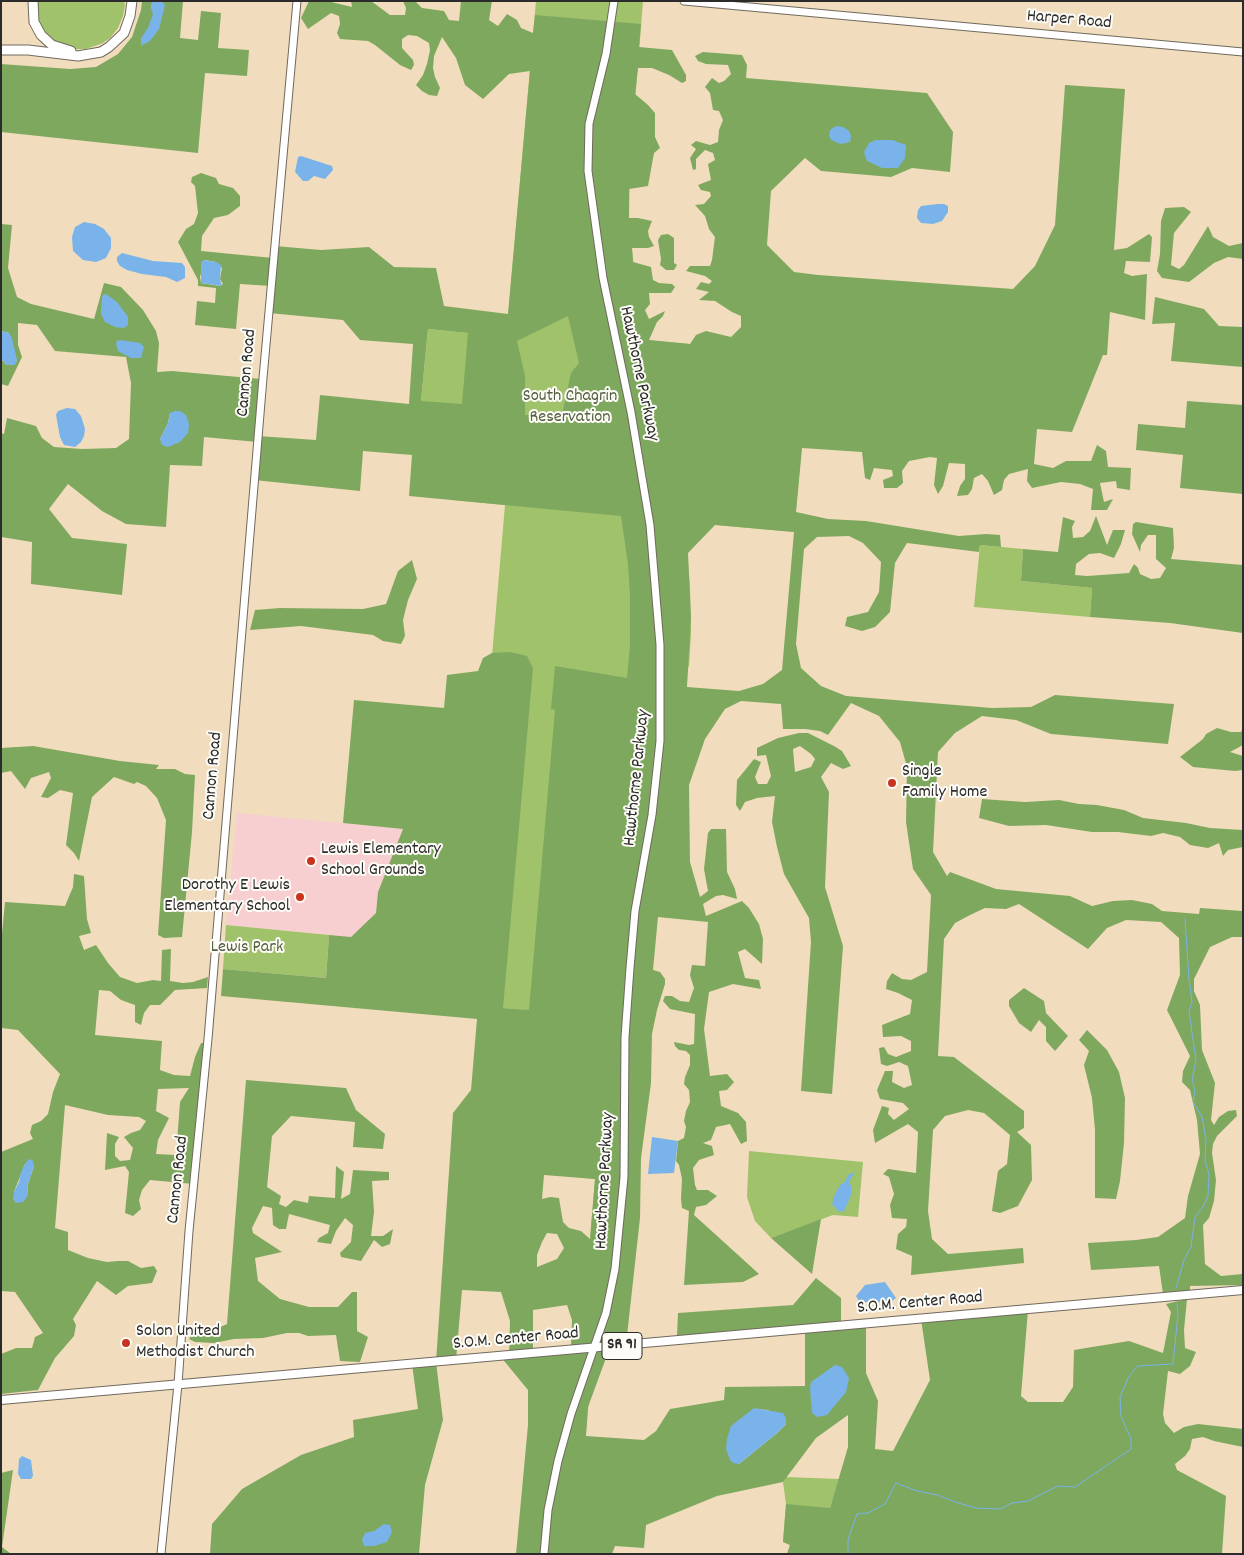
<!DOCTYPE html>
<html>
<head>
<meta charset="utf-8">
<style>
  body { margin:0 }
  #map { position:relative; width:1244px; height:1555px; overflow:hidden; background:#f1ddbd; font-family:Dekko,sans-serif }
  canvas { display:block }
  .frame { position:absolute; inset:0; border:2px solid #2b2b2b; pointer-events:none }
</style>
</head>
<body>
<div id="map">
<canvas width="1244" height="1555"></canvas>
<div class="frame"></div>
</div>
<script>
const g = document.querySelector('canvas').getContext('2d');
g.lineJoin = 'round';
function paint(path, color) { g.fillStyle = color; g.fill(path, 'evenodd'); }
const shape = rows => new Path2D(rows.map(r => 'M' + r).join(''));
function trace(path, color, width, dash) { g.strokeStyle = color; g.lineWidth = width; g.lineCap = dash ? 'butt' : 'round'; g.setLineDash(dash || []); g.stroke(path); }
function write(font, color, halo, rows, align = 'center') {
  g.font = font + ' Dekko,sans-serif'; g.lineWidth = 4; g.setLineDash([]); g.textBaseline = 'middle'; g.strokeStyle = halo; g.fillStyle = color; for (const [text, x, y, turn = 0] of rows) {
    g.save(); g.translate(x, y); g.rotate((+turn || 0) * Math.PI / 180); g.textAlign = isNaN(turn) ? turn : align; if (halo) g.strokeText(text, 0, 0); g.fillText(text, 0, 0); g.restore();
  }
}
paint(shape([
  [237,813,404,829,378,892,376,913,351,937,226,925]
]), '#f7cfd1');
paint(shape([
  [35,1,124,1,125,5,123,16,118,28,110,38,103,43,86,49,74,49,55,41,43,30,38,20],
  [536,1,643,1,630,167,629,219,636,288,646,340,810,355,794,532,684,522,690,586,691,634,689,666,677,686,610,1347,590,1388,575,1554,581,1349,595,1179,544,1174,557,1013,462,1004,505,505,453,500,421,401,428,329,468,333,507,327],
  [980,545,1023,549,1021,581,1092,588,1090,617,974,607],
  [226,925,329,935,326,978,223,969],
  [749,1151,863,1162,858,1217,833,1215,771,1238,755,1221,747,1197],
  [786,1477,839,1479,830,1508,787,1554,790,1545,783,1542,786,1504,783,1482]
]), '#9fc26b');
paint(shape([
  [142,1,183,1,180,38,198,40,201,11,221,13,218,48,249,50,247,76,205,73,198,153,1,132,1,64,70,69,96,67,118,54,132,37,141,10],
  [309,1,327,1,352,7,351,1,371,1,390,15,405,15,406,8,403,1,415,1,422,8,444,11,449,20,459,21,461,1,492,1,489,20,498,26,507,14,517,20,521,28,533,33,535,15,641,24,639,47,672,50,686,75,686,81,682,83,669,75,652,68,638,68,635,94,648,105,655,113,655,137,660,148,654,153,648,186,629,189,629,218,638,218,652,221,648,231,649,237,654,246,648,248,632,248,633,262,651,267,653,280,659,283,672,284,675,287,671,293,649,293,650,304,645,310,649,319,665,311,663,316,657,322,649,340,690,344,696,335,706,331,731,337,741,327,741,316,732,312,715,301,699,300,709,292,696,289,701,282,709,284,712,281,705,276,686,271,690,266,710,266,712,260,715,237,709,229,705,216,695,205,704,204,711,196,710,192,701,190,698,185,711,180,708,164,715,160,713,153,705,150,696,159,696,169,693,170,690,158,696,149,691,145,696,141,710,145,718,142,719,130,723,120,719,111,713,110,710,93,705,87,712,78,719,83,724,81,731,74,728,65,706,64,698,61,695,56,703,52,742,55,747,65,746,78,927,93,953,132,950,172,912,168,891,177,821,171,805,158,771,191,767,245,794,272,818,275,1013,289,1035,266,1055,225,1065,85,1125,89,1114,250,1127,248,1149,234,1152,237,1150,262,1126,261,1124,273,1132,276,1147,274,1145,320,1110,312,1107,355,1103,355,1072,432,1037,429,1034,464,1053,468,1066,461,1091,461,1097,445,1106,451,1108,467,1131,468,1130,490,1117,488,1116,481,1100,483,1104,502,1113,499,1107,510,1091,510,1093,489,1080,484,1061,482,1032,488,1027,481,1028,469,1009,474,1004,480,1002,490,994,495,988,481,982,474,974,478,972,489,968,495,957,496,960,486,965,479,965,464,949,463,943,486,938,494,934,485,937,458,930,457,909,461,902,471,903,483,897,488,884,488,883,480,893,476,892,470,874,468,870,480,865,478,862,452,802,448,796,512,828,519,866,521,959,536,986,534,1000,535,1001,547,980,545,979,552,907,543,895,563,890,612,875,627,862,631,845,626,847,617,868,612,879,592,881,562,863,543,849,536,817,537,804,549,796,644,801,668,821,686,846,696,992,708,1031,707,1055,695,1174,704,1168,744,1051,734,1016,720,982,716,955,733,938,752,933,852,947,876,950,872,996,889,1070,896,1092,906,1113,901,1132,900,1152,904,1162,911,1199,914,1200,908,1243,911,1243,937,1232,937,1210,947,1194,979,1194,991,1200,1005,1202,1050,1215,1083,1211,1120,1214,1125,1219,1117,1228,1111,1236,1110,1237,1116,1217,1136,1213,1144,1212,1153,1216,1180,1214,1201,1209,1218,1203,1225,1205,1264,1221,1276,1243,1274,1243,1285,1190,1286,1190,1292,1163,1294,1159,1266,1091,1270,1088,1243,1136,1240,1158,1237,1185,1218,1188,1196,1200,1154,1197,1120,1190,1090,1182,1082,1183,1071,1190,1056,1167,1010,1180,975,1179,938,1161,922,1126,920,1107,928,1088,949,1019,904,1006,909,985,908,970,915,955,923,944,939,938,1056,954,1057,1024,1111,1024,1128,1017,1132,1031,1145,1032,1180,1018,1206,1000,1213,992,1211,998,1171,1007,1164,1010,1135,984,1113,968,1110,945,1116,933,1130,928,1211,932,1239,948,1254,1023,1248,1024,1263,911,1275,912,1256,896,1249,898,1234,906,1227,907,1219,892,1218,890,1205,894,1194,889,1177,883,1174,888,1169,916,1173,918,1132,908,1124,875,1143,873,1130,882,1106,889,1108,888,1114,894,1120,909,1109,903,1103,880,1099,877,1090,885,1071,893,1071,892,1082,904,1088,912,1085,908,1066,899,1062,887,1066,881,1064,879,1048,884,1047,888,1054,896,1057,911,1051,911,1041,901,1036,883,1037,882,1025,910,1014,912,1000,898,993,886,989,887,981,892,973,902,979,911,980,927,972,931,895,913,869,906,822,907,767,900,742,879,716,851,703,828,735,820,731,805,729,783,729,781,704,741,701,725,709,705,739,689,785,690,862,700,897,708,891,704,869,708,833,711,829,726,829,727,872,735,889,737,899,723,895,716,896,703,904,706,916,742,901,749,908,759,924,763,939,762,964,745,949,738,952,745,978,759,980,761,989,733,984,709,992,704,1029,710,1076,727,1074,734,1082,727,1090,719,1091,721,1106,738,1113,746,1122,747,1141,741,1144,730,1124,716,1127,711,1140,703,1143,712,1146,714,1155,699,1160,693,1168,695,1185,697,1190,708,1190,717,1196,706,1205,696,1207,694,1215,759,1274,743,1282,684,1285,689,1211,682,1208,681,1199,682,1179,679,1165,676,1161,678,1141,684,1138,686,1127,684,1121,686,1111,690,1102,689,1090,684,1084,685,1077,690,1065,690,1055,686,1051,679,1050,675,1046,674,1042,689,1045,694,1044,695,1014,670,1009,663,1001,665,996,672,996,680,1001,689,1002,694,988,690,975,692,965,705,966,708,922,658,917,653,970,660,972,665,979,665,984,657,1010,652,1034,651,1083,641,1158,640,1218,626,1345,610,1347,588,1407,586,1436,644,1440,656,1431,670,1409,724,1400,725,1387,805,1386,805,1329,866,1324,866,1373,878,1401,875,1449,893,1451,930,1380,921,1319,1028,1310,1021,1396,1028,1402,1063,1402,1073,1387,1074,1350,1129,1341,1163,1353,1171,1312,1166,1304,1187,1299,1184,1330,1185,1348,1196,1352,1190,1366,1180,1374,1168,1371,1163,1414,1165,1423,1174,1433,1184,1427,1198,1424,1243,1429,1243,1447,1214,1441,1203,1437,1192,1439,1190,1449,1185,1456,1175,1464,1177,1470,1226,1496,1222,1554,787,1554,790,1545,783,1542,786,1504,830,1508,848,1447,848,1415,816,1438,783,1482,717,1496,646,1525,644,1548,615,1546,612,1554,516,1554,528,1425,528,1390,500,1356,509,1355,510,1321,501,1292,462,1290,456,1360,436,1362,443,1420,425,1485,419,1554,210,1554,212,1524,242,1489,301,1455,354,1437,353,1420,418,1409,412,1364,436,1362,453,1113,471,1090,477,1019,221,996,223,969,326,978,329,935,351,937,376,913,378,892,403,829,343,823,354,700,444,708,447,675,478,671,483,658,492,653,510,652,527,656,533,668,503,1008,529,1010,555,710,551,709,555,666,627,678,630,645,630,596,628,564,621,516,409,496,412,455,363,451,360,491,254,480,257,442,204,437,202,466,170,465,166,527,126,524,102,511,68,484,49,509,72,538,127,544,122,595,31,584,32,542,1,537,1,433,4,434,7,418,36,426,42,438,54,447,82,449,116,448,129,439,131,383,126,357,55,351,37,325,18,323,18,345,22,357,8,386,1,384,1,359,7,365,17,361,9,333,1,331,1,224,12,225,8,268,17,297,31,304,94,319,104,283,121,287,143,310,156,331,159,343,157,372,172,371,261,379,258,436,316,440,320,395,409,404,413,344,360,340,343,320,269,313,271,286,240,284,236,329,195,325,197,301,215,303,216,288,198,286,198,280,178,242,186,229,194,224,198,213,195,186,191,182,192,177,201,173,216,178,219,184,233,188,240,196,240,206,228,215,214,218,202,236,201,251,273,258,275,246,321,250,369,247,394,267,436,268,444,306,508,314,530,71,509,74,483,99,465,85,456,58,442,37,434,56,433,68,435,77,440,88,437,96,429,95,422,91,416,85,423,75,427,64,430,50,429,43,417,36,408,35,402,39,402,48,413,60,414,65,411,70,400,65,375,45,368,41,340,39,337,33,340,24,339,16,331,13,308,29,301,18],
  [205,260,216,262,222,268,220,279,223,284,220,286,201,283,200,277],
  [568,316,579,363,571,373,562,415,525,415,525,376,517,341],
  [428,329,468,333,462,404,421,401],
  [170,413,180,442,160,439,168,423],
  [715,525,794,532,782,670,763,684,739,691,687,687,691,618,688,553],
  [544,1175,595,1179,590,1239,581,1231,569,1228,563,1222,559,1198,550,1197,542,1199],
  [547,1233,557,1234,564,1248,557,1259,537,1267,537,1255,542,1242],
  [567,1305,572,1320,571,1345,581,1345,533,1353,533,1310],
  [754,1409,768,1410,786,1424,776,1434,739,1464,746,1415],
  [1184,207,1191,212,1174,233,1171,265,1179,269,1184,265,1208,226,1213,237,1229,246,1243,243,1243,259,1228,257,1214,263,1189,282,1162,278,1157,271,1160,254,1161,221,1165,208],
  [668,234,674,238,674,263,677,265,674,270,666,270,660,265,661,259,658,240,661,235],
  [1155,297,1204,309,1219,326,1243,327,1243,367,1171,361,1175,323,1152,324],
  [1187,401,1243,405,1243,494,1180,488,1183,455,1136,450,1138,424,1185,428],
  [1096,516,1107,545,1113,530,1125,530,1121,544,1114,558,1100,553,1089,554,1076,564,1075,575,1087,576,1129,573,1134,564,1138,568,1140,574,1151,579,1160,578,1166,568,1156,559,1156,535,1148,535,1141,545,1140,552,1132,534,1133,524,1136,522,1173,528,1174,548,1171,559,1243,565,1243,633,1170,623,1090,617,1092,588,1021,581,1023,549,1058,552,1063,517,1075,521,1072,527,1073,538,1083,537,1090,531],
  [412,560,417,579,408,600,403,620,405,636,401,644,383,641,373,635,301,626,250,630,255,610,280,608,363,609,386,604,398,571],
  [1217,728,1231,732,1241,732,1243,728,1243,745,1230,752,1243,756,1243,770,1235,771,1193,767,1180,757,1203,739,1206,734],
  [799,733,808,733,834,746,842,751,851,766,843,769,831,763,821,777,829,792,825,887,843,946,832,1094,801,1091,811,942,809,918,784,874,777,847,772,822,775,796,757,798,745,802,740,811,736,805,737,780,754,759,761,762,755,777,758,784,767,784,771,776,766,755,757,756,757,748,778,738],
  [800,746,811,754,815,759,811,767,795,772,793,749],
  [33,746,120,761,159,765,156,769,175,769,185,774,195,775,192,832,182,937,164,938,158,935,166,820,157,798,146,786,137,782,134,784,114,777,92,797,79,861,74,853,66,845,73,793,60,790,48,798,41,797,51,778,49,772,31,778,25,789,11,771,1,773,1,748],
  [982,799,1025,802,1059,800,1079,804,1097,805,1124,810,1143,818,1186,823,1210,828,1243,830,1243,847,1228,850,1223,856,1219,843,1208,848,1190,845,1180,837,1163,833,1151,836,1118,832,1092,832,1046,825,1009,826,979,818],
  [74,874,84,876,87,919,91,933,79,936,84,950,96,945,108,963,120,977,137,983,153,980,161,981,162,950,171,949,170,981,183,983,193,982,208,977,207,988,175,990,160,1005,150,1005,144,1013,141,1025,135,1022,135,1005,121,1000,110,991,99,990,95,1035,162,1041,160,1070,174,1075,190,1076,195,1057,201,1043,204,1043,194,1184,150,1180,142,1190,139,1200,141,1209,133,1216,125,1213,129,1172,125,1166,105,1170,107,1133,119,1137,115,1144,115,1156,120,1161,130,1160,133,1148,124,1137,131,1133,140,1130,146,1121,139,1117,108,1115,65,1105,55,1228,68,1232,68,1250,88,1258,107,1262,118,1261,128,1261,141,1268,154,1266,157,1271,152,1283,128,1286,116,1295,97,1281,73,1319,76,1325,74,1336,55,1358,38,1390,1,1394,1,1354,16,1348,32,1348,35,1337,43,1333,15,1292,1,1291,1,1152,33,1139,30,1133,32,1125,41,1121,48,1114,53,1092,60,1074,18,1030,1,1028,1,944,5,902,65,906,73,887],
  [189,1088,180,1102,176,1155,156,1154,158,1140,169,1118,156,1111,158,1089],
  [25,1164,34,1166,28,1184,27,1197,14,1192],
  [1024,988,1044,1001,1046,1013,1068,1036,1055,1051,1046,1041,1046,1027,1039,1020,1031,1032,1019,1023,1009,1006,1009,1000],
  [1087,1030,1107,1050,1119,1072,1125,1098,1124,1143,1120,1181,1116,1199,1095,1198,1095,1130,1092,1098,1084,1065,1089,1051,1079,1040],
  [246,1080,346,1088,356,1110,385,1134,383,1149,353,1147,355,1122,291,1116,272,1136,267,1187,281,1196,279,1204,286,1207,294,1200,308,1203,309,1196,335,1198,336,1166,344,1172,341,1199,350,1194,353,1170,389,1172,389,1180,372,1181,374,1212,371,1236,383,1236,393,1229,390,1244,382,1247,374,1240,361,1261,341,1257,340,1253,351,1242,353,1225,345,1218,336,1231,331,1244,317,1242,319,1238,328,1233,330,1225,289,1214,286,1229,279,1229,273,1225,272,1208,263,1206,252,1228,253,1233,282,1252,255,1258,258,1281,280,1299,309,1307,338,1307,352,1292,357,1292,357,1331,368,1337,360,1362,340,1361,336,1335,308,1336,299,1333,287,1333,263,1338,234,1339,214,1343,195,1342,189,1339,197,1326,216,1329,227,1324],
  [821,1219,812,1274,771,1238],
  [816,1278,841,1298,841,1323,677,1336,678,1313,793,1305],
  [13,1470,2,1547,11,1554,1,1554,1,1473]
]), '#7fa85f');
paint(shape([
  [154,1,161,1,165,5,159,29,150,41,141,46,141,38,148,28,153,14,151,8,151,4],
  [836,126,843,127,849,131,851,136,850,142,841,144,831,140,829,135,830,130],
  [876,140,892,140,906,145,905,158,898,168,882,168,867,161,864,152,869,143],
  [301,156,332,166,333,170,325,179,314,176,308,181,303,181,295,172,298,157],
  [938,204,944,204,948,206,948,212,942,221,933,224,921,223,917,218,918,210,921,206],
  [84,222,95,224,104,229,111,238,111,248,106,258,96,262,83,260,73,251,72,237,75,227],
  [122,253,153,261,182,263,185,267,185,278,177,282,166,277,142,274,127,270,120,266,117,261,117,257],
  [203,260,216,262,221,265,220,279,222,286,201,283,201,263],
  [106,294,117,302,128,317,128,325,124,328,115,327,105,322,101,314,101,309,102,298,103,295],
  [1,331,9,333,12,338,17,360,15,365,7,365,1,359],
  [120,340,140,343,144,347,141,358,131,358,118,351,116,344,117,341],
  [67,408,75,409,81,416,85,429,84,436,81,442,75,447,64,445,60,437,56,415,58,411],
  [175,411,180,411,186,415,189,424,188,433,180,442,168,447,162,445,160,439,168,423,170,413],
  [652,1137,678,1141,674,1173,648,1174],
  [29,1159,33,1161,34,1166,28,1184,27,1197,23,1202,16,1203,13,1199,14,1192,19,1182,21,1172,25,1164],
  [855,1172,849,1181,852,1189,850,1198,844,1211,839,1212,832,1204,835,1194,840,1185,845,1182,848,1175],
  [885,1282,896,1298,888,1304,874,1301,860,1303,856,1296,865,1285],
  [835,1365,842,1367,849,1378,846,1392,827,1415,817,1417,812,1413,810,1389,811,1382],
  [754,1408,783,1413,786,1418,786,1424,776,1434,739,1464,733,1463,730,1460,726,1449,727,1439,731,1426],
  [22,1456,31,1460,33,1476,31,1479,21,1479,18,1474,19,1459],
  [384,1524,390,1525,392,1532,387,1542,374,1546,364,1546,362,1540,365,1533,374,1531]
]), '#79b3ea');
trace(shape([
  [1176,1288,1184,1260,1191,1247,1195,1217,1203,1207,1208,1196,1209,1174,1205,1161,1206,1139,1202,1117,1193,1102,1195,1091,1192,1080,1196,1060,1189,1012,1192,1002,1189,979,1185,919],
  [848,1554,848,1540,857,1514,868,1513,885,1504,896,1483,917,1491,938,1495,955,1502,976,1508,1000,1509,1012,1503,1028,1501,1058,1486,1075,1487,1131,1449,1131,1439,1121,1416,1120,1397,1128,1378,1137,1366,1173,1364,1178,1315,1177,1304]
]), '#79b3ea', 1);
const secondary = shape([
  [684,1,1243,52],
  [161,1554,178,1384,189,1231,208,1039,263,378,297,1],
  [544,1554,548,1510,558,1461,571,1414,606,1313,615,1269,624,1177,625,1037,630,968,635,911,652,815,660,741,660,645,650,525,631,412,603,278,588,171,589,124,606,54,614,1]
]);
const primary = shape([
  [1,1400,1243,1290]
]);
const highway = shape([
  [33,1,34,22,41,35,52,45,71,51],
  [1,50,28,50,78,56,101,52,109,47,124,33,130,16,132,1]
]);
trace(secondary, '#70695e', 9);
trace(primary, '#70695e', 10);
trace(highway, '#70695e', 11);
trace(secondary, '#fff', 7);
trace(primary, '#fff', 8);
trace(highway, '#fff', 9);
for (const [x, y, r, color] of [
  [892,783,5,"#c8321e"],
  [311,861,5,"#c8321e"],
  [300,897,5,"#c8321e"],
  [126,1343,5,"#c8321e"]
]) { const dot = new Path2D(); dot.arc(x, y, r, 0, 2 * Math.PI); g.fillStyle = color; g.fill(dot); trace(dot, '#fdfcf7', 2); }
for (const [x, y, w] of [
  [622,1346,40]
]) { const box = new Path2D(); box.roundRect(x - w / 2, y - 13.5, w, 27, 4); g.fillStyle = '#fdfcf7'; g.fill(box); trace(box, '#2b2b2b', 1); }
write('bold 16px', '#2b2b2b', null, [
  ["SR 91",622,1346]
]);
write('18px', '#2b2b2b', '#fdfcf7', [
  ["Harper Road",1069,21,5],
  ["Cannon Road",248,373,-85],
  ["Hawthorne Parkway",638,374,78],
  ["Cannon Road",214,776,-85],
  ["Hawthorne Parkway",638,778,-84],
  ["Cannon Road",179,1180,-84],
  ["Hawthorne Parkway",606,1181,-87],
  ["S.O.M. Center Road",920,1304,-5],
  ["S.O.M. Center Road",516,1340,-5]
]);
write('18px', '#546041', '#fdfcf7', [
  ["South Chagrin",570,398],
  ["Reservation",570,419],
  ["Lewis Park",247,949]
]);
write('18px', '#2b2b2b', '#fdfcf7', [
  ["Single",902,773],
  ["Family Home",902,794],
  ["Lewis Elementary",321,851],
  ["School Grounds",321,872],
  ["Dorothy E Lewis",290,887,"right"],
  ["Elementary School",290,908,"right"],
  ["Solon United",136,1333],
  ["Methodist Church",136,1354]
], 'left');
</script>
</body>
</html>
